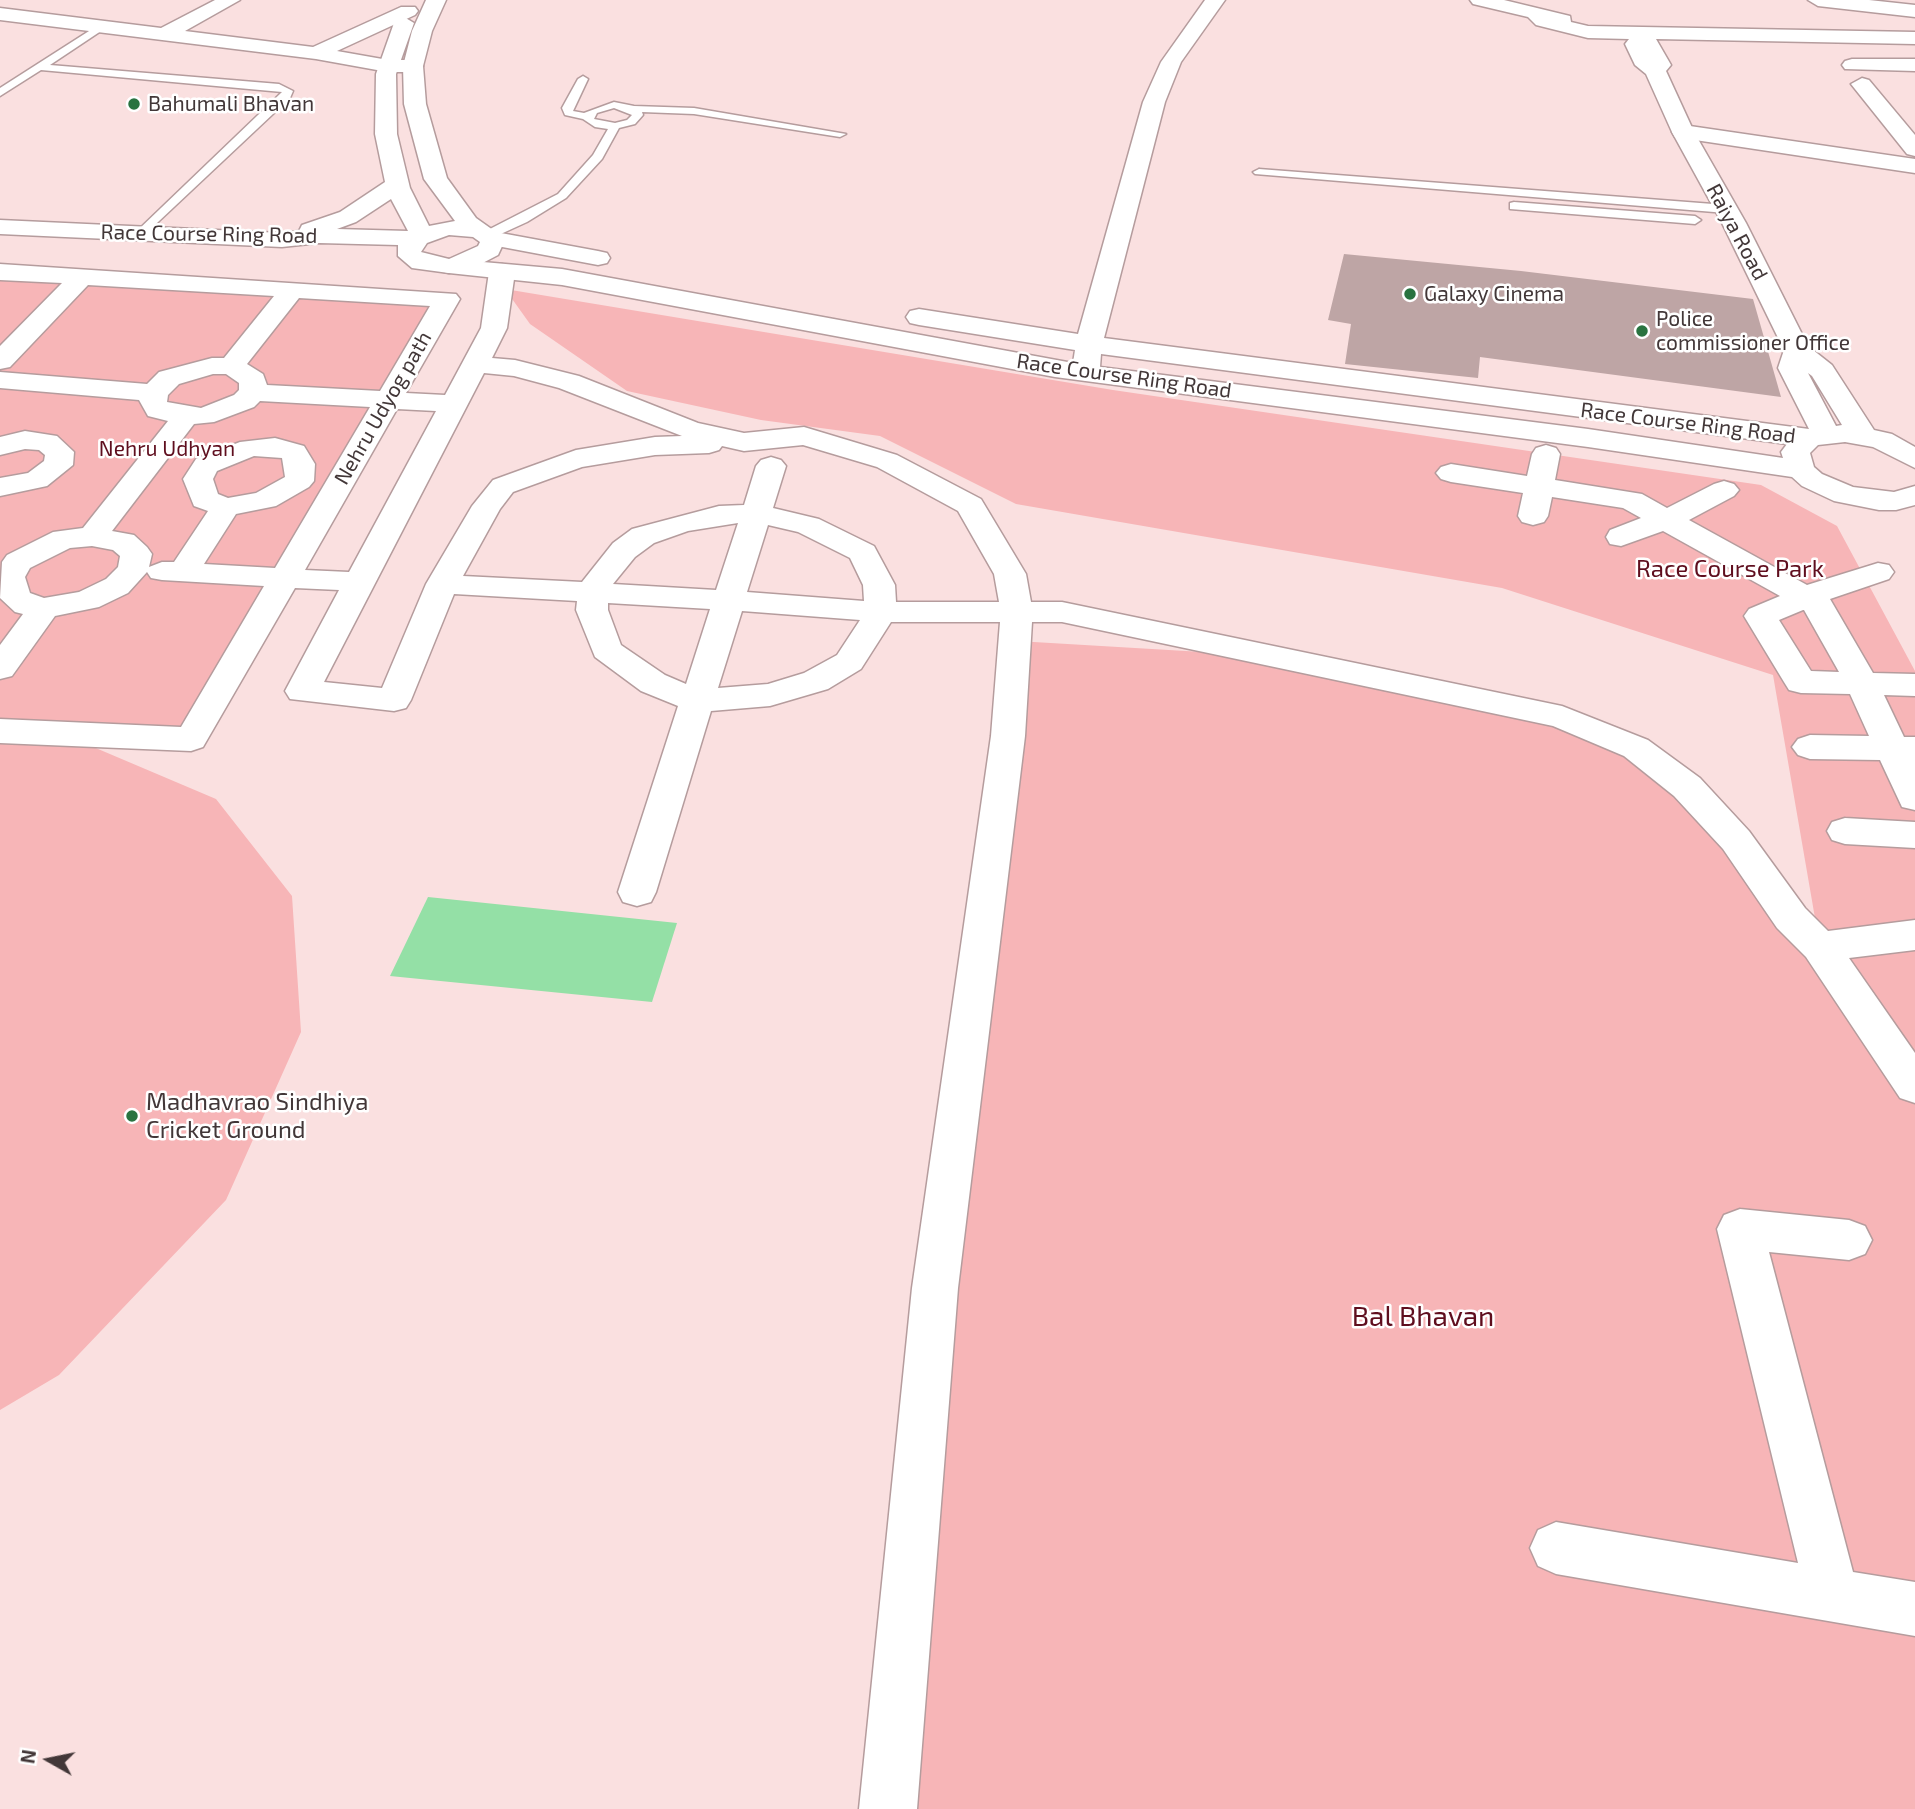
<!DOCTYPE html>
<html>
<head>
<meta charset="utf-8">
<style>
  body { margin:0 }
  #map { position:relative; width:1915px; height:1809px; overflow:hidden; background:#fae0e0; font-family:"Exo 2",sans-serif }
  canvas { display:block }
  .north { position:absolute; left:14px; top:1725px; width:70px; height:70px; -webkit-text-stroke:5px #fff; paint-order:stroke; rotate:279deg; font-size:19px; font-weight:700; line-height:28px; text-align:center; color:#423738 }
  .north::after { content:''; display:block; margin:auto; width:24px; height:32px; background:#423738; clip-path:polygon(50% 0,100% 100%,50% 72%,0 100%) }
</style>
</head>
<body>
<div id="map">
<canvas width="1915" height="1809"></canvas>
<div class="north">N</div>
</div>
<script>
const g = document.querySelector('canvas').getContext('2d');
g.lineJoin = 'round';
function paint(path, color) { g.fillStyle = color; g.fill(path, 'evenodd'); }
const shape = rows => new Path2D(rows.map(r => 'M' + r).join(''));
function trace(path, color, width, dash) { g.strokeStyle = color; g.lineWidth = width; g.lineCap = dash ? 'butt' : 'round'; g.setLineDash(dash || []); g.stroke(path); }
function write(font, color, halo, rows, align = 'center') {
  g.font = font + ' "Exo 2",sans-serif'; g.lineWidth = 5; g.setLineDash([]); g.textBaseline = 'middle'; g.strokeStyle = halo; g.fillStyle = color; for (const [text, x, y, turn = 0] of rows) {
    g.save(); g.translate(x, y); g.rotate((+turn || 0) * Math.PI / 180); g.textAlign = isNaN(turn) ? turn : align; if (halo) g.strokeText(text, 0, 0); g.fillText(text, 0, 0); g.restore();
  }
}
paint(shape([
  [0,272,447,299,191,739,0,731],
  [505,289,1113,390,1761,485,1837,526,1915,671,1915,1809,879,1809,1000,640,1270,656,1482,700,1636,748,1820,947,1773,675,1502,588,1016,504,880,436,761,420,627,391,530,324],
  [0,741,91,746,216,799,292,896,301,1032,226,1200,59,1375,0,1410]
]), '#f7b5b7');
paint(shape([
  [428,897,677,923,652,1002,390,976]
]), '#94e0a6');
paint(shape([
  [1344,254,1521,271,1753,299,1781,397,1480,357,1478,378,1345,364,1351,324,1328,320]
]), '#bea5a5');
const lane = shape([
  [100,24,104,29,50,65,279,84,293,91,290,98,141,238,135,234,137,231,282,92,41,70,0,96,0,88,100,24],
  [583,76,588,79,573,111,584,113,614,102,634,106,694,108,846,134,840,137,694,114,642,112,643,115,635,124,619,128,602,159,566,198,527,222,492,238,484,238,484,232,558,194,593,155,608,129,595,127,583,119,565,115,562,108,578,79,583,76],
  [614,108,632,115,627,120,615,123,594,119,597,113,614,108],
  [1259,169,1726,205,1732,209,1726,213,1255,174,1253,172,1259,169],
  [1514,202,1695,216,1701,220,1695,224,1510,209,1510,203,1514,202]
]);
const street = shape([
  [215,0,240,0,185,31,313,47,401,7,415,7,418,11,415,15,337,51,388,60,413,60,423,66,413,72,388,72,316,59,0,20,0,8,161,28,215,0],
  [1808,0,1869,0,1915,5,1915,17,1818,6,1808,0],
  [1852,59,1915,59,1915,71,1845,69,1842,65,1845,61,1852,59],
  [1862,78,1869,80,1915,135,1915,156,1907,154,1851,84,1862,78],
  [1683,125,1915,159,1915,173,1675,137,1672,132,1683,125],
  [0,264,456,294,460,299,406,393,445,395,481,328,489,272,493,267,502,264,511,267,515,272,507,328,492,358,515,360,579,376,698,423,744,433,804,427,897,455,981,499,1026,574,1031,602,1062,602,1562,706,1648,740,1700,778,1749,831,1805,908,1828,931,1915,920,1915,950,1849,958,1915,1053,1915,1103,1900,1098,1806,957,1777,928,1723,849,1674,796,1624,756,1553,726,1062,622,1032,622,1025,736,958,1288,917,1809,859,1809,912,1288,991,736,1000,622,891,622,861,669,828,689,770,706,711,711,656,892,651,902,637,906,623,902,618,892,678,706,641,691,595,657,576,610,577,601,454,594,411,700,406,708,394,711,290,699,285,691,339,590,295,588,203,747,191,751,0,743,0,719,181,727,264,586,162,580,151,578,147,572,128,593,99,607,55,616,12,676,0,679,0,645,23,614,15,612,0,598,2,562,7,555,53,532,83,528,168,421,148,416,139,400,0,388,0,372,147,384,159,372,212,358,224,358,274,296,88,285,10,367,0,369,0,346,62,283,0,280,0,264],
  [299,298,430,306,380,391,267,385,263,374,247,364,299,298],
  [484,373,514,376,559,388,682,436,655,437,576,450,493,480,472,506,426,584,382,688,324,682,484,373],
  [213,374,226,374,239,383,239,390,234,395,201,408,167,402,168,395,179,384,213,374],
  [260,401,370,407,275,568,204,564,236,514,276,506,309,487,314,481,315,464,304,446,275,438,240,442,196,459,183,479,194,506,208,511,174,562,162,562,149,567,152,554,147,547,134,535,112,531,194,424,214,422,254,407,260,401],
  [397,409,436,411,349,572,305,570,397,409],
  [803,445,877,467,958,511,994,574,999,602,896,602,895,585,874,546,819,519,773,508,786,466,781,460,771,457,761,460,756,466,744,505,719,506,632,529,613,543,582,582,463,576,500,509,513,492,582,467,655,455,709,453,719,450,722,446,744,451,803,445],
  [254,456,282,458,285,477,256,493,228,498,218,494,213,479,217,471,254,456],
  [738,523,716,590,613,584,635,557,654,543,688,531,738,523],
  [768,525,798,532,850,558,863,585,864,601,747,592,768,525],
  [92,546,113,550,120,556,118,567,106,579,79,592,44,598,30,593,25,577,30,568,70,548,92,546],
  [608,603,710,609,686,684,665,675,621,645,608,610,608,603],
  [742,611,860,620,837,655,804,673,768,684,718,688,742,611],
  [25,431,57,436,74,452,73,465,47,486,0,496,0,478,28,473,44,461,45,455,39,450,25,449,0,455,0,437,25,431],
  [1546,445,1556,448,1560,454,1555,480,1642,494,1667,508,1714,484,1724,481,1734,484,1739,490,1734,496,1689,520,1807,585,1878,563,1889,565,1894,572,1889,579,1830,599,1873,673,1915,674,1915,696,1884,695,1904,737,1915,737,1915,810,1902,807,1880,760,1810,759,1798,755,1792,747,1798,739,1810,735,1869,736,1850,694,1801,693,1789,690,1784,682,1744,616,1749,609,1780,596,1663,531,1621,546,1610,544,1606,537,1610,530,1641,518,1623,508,1552,497,1548,516,1544,522,1533,525,1522,522,1518,516,1523,493,1451,482,1441,479,1436,473,1441,467,1451,464,1527,476,1532,454,1536,448,1546,445],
  [1803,610,1804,610,1839,672,1811,671,1779,620,1803,610],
  [1845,818,1915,822,1915,848,1845,844,1832,840,1827,831,1832,822,1845,818],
  [1740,1209,1849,1220,1865,1226,1872,1240,1865,1254,1849,1260,1769,1252,1853,1572,1915,1582,1915,1636,1556,1574,1538,1566,1530,1548,1538,1530,1556,1522,1798,1563,1717,1229,1724,1215,1740,1209]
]);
const secondary = shape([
  [1205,0,1225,0,1181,62,1165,102,1104,338,1809,429,1778,368,1784,350,1722,223,1672,132,1646,74,1635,65,1625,44,1629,39,1588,38,1536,25,1528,17,1473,4,1470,0,1504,0,1570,16,1571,22,1588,26,1915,32,1915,44,1656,39,1671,65,1666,71,1694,132,1746,223,1808,346,1832,365,1874,430,1892,434,1915,447,1915,468,1873,447,1845,442,1818,445,1810,453,1814,467,1822,474,1853,487,1894,492,1915,486,1915,505,1896,510,1879,510,1834,501,1802,486,1792,477,1588,447,1055,377,562,285,449,273,440,271,437,266,440,261,449,259,562,269,1073,363,1075,350,919,325,910,323,906,317,910,311,919,309,1078,334,1143,102,1161,62,1205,0],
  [1101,354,1787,444,1781,452,1783,458,1588,429,1100,367,1101,354],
  [1808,373,1812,376,1842,425,1836,426,1808,373],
  [490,231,598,251,607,253,610,258,607,263,598,265,481,243,478,238,481,233,490,231]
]);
const primary = shape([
  [426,0,446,0,432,31,423,66,426,104,447,178,476,218,500,235,504,242,498,255,475,267,449,273,412,268,398,256,398,245,319,243,282,247,0,234,0,220,282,233,299,231,302,225,340,212,385,182,375,134,376,74,394,23,404,17,414,23,396,74,397,134,410,188,429,226,455,221,424,179,404,104,403,66,412,31,426,0],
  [391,199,408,231,337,229,356,222,391,199],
  [449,235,473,237,480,242,478,246,449,259,421,252,427,243,449,235]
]);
trace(lane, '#b59c9d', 3);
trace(street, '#b59c9d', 3);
trace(secondary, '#b59c9d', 3);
trace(primary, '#b59c9d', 3);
paint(lane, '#fff');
paint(street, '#fff');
paint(secondary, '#fff');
paint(primary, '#fff');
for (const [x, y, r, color] of [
  [134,104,7,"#297340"],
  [1410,294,7,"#297340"],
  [1642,331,7,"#297340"],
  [132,1116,7,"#297340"]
]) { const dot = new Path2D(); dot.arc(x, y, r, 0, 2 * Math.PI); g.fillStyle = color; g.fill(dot); trace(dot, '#fff', 2.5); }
write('21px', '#423738', '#fff', [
  ["Bahumali Bhavan",148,104],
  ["Galaxy Cinema",1424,294],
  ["Police",1656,319],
  ["commissioner Office",1656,343]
], 'left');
write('21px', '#423738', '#fff', [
  ["Raiya Road",1737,232,62],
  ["Race Course Ring Road",209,234,1],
  ["Race Course Ring Road",1124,376,8],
  ["Nehru Udyog path",383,408,-60],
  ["Race Course Ring Road",1688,423,7]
]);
write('21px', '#5f0e1e', '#fff', [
  ["Nehru Udhyan",167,449]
]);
write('24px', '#5f0e1e', '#fff', [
  ["Race Course Park",1730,569]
]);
write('24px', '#423738', '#fff', [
  ["Madhavrao Sindhiya",146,1102],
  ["Cricket Ground",146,1130]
], 'left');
write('28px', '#5f0e1e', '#fff', [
  ["Bal Bhavan",1423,1317]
]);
</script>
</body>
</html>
